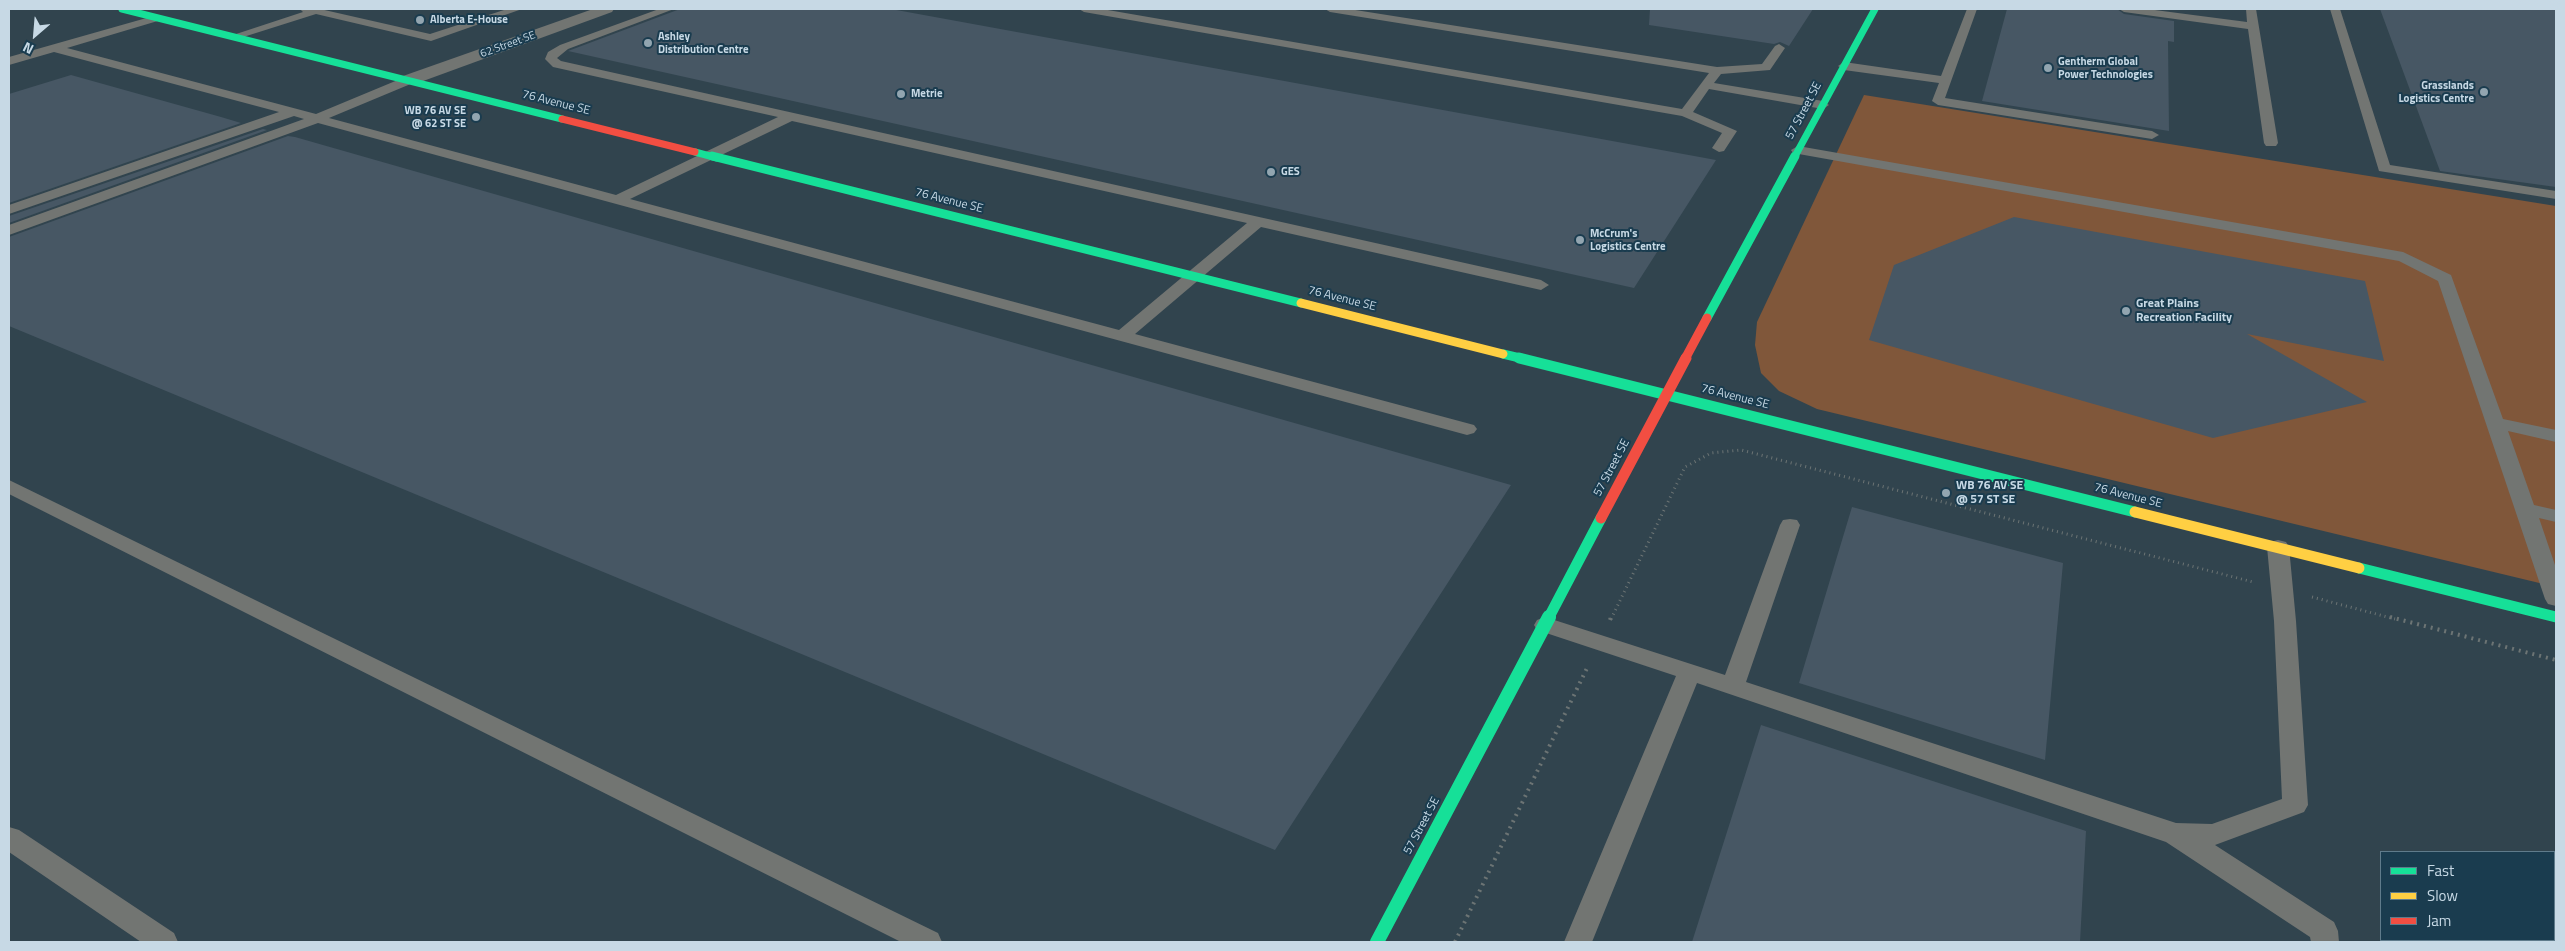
<!DOCTYPE html>
<html>
<head>
<meta charset="utf-8">
<style>
  body { margin:0 }
  #map { position:relative; width:2565px; height:951px; overflow:hidden; background:#31444e; font-family:"Titillium Web",sans-serif }
  canvas { display:block }
  .frame { position:absolute; inset:0; border:10px solid #c7d9e5; pointer-events:none }
  .legend { position:absolute; left:2380px; top:851px; width:175px; height:90px; box-sizing:border-box; background:#1a3c4f; border:1px solid #5f7b8b; margin:0; padding:6px 9px; list-style:none; font-size:15px; color:#c7d9e5 }
  .legend li { display:flex; align-items:center; gap:10px; height:25px }
  .legend b { width:25px; border:1px solid #5f7b8b }
  .north { position:absolute; left:10px; top:10px; width:50px; height:50px; -webkit-text-stroke:4px #1a3c4f; paint-order:stroke; rotate:207deg; font-size:14px; font-weight:700; line-height:20px; text-align:center; color:#c7d9e5 }
  .north::after { content:''; display:block; margin:auto; width:18px; height:22px; background:#c7d9e5; clip-path:polygon(50% 0,100% 100%,50% 72%,0 100%) }
</style>
</head>
<body>
<div id="map">
<canvas width="2565" height="951"></canvas>
<div class="frame"></div>
<ul class="legend">
<li><b style="height:6px;background:#16e098"></b>Fast</li>
<li><b style="height:6px;background:#ffcf43"></b>Slow</li>
<li><b style="height:6px;background:#f24e42"></b>Jam</li>
</ul>
<div class="north">N</div>
</div>
<script>
const g = document.querySelector('canvas').getContext('2d');
g.lineJoin = 'round';
function paint(path, color) { g.fillStyle = color; g.fill(path, 'evenodd'); }
const shape = rows => new Path2D(rows.map(r => 'M' + r).join(''));
function trace(path, color, width, dash) { g.strokeStyle = color; g.lineWidth = width; g.lineCap = dash ? 'butt' : 'round'; g.setLineDash(dash || []); g.stroke(path); }
function write(font, color, halo, rows, align = 'center') {
  g.font = font + ' "Titillium Web",sans-serif'; g.lineWidth = 4; g.setLineDash([]); g.textBaseline = 'middle'; g.strokeStyle = halo; g.fillStyle = color; for (const [text, x, y, turn = 0] of rows) {
    g.save(); g.translate(x, y); g.rotate((+turn || 0) * Math.PI / 180); g.textAlign = isNaN(turn) ? turn : align; if (halo) g.strokeText(text, 0, 0); g.fillText(text, 0, 0); g.restore();
  }
}
paint(shape([
  [1864,95,2556,206,2556,587,1817,409,1779,391,1761,373,1755,345,1757,322]
]), '#80573a');
paint(shape([
  [680,9,891,9,1716,160,1634,288,568,51],
  [1650,9,1813,9,1789,46,1780,42,1774,44,1649,25],
  [2007,9,2117,9,2124,14,2174,21,2174,42,2168,41,2169,131,1982,101],
  [2380,9,2556,9,2556,187,2440,171],
  [71,75,221,117,241,123,9,203,9,94],
  [263,129,267,130,9,223,9,216],
  [288,136,295,137,1511,485,1275,850,9,326,9,237],
  [2014,217,2365,281,2384,361,2247,334,2367,402,2213,438,1869,340,1894,265],
  [1852,507,2063,563,2045,760,1799,683],
  [1761,725,2086,831,2080,942,1692,942]
]), '#475764');
trace(shape([
  [2312,597,2395,619],
  [1611,619,1685,467,1711,453,1741,450,2253,582]
]), '#6c7474', 3, [1, 4]);
trace(shape([
  [2390,617,2556,660],
  [1610,620,1611,617],
  [1455,942,1588,666]
]), '#6c7474', 4, [2, 5]);
paint(shape([
  [300,9,320,9,430,34,507,9,522,9,431,41,316,14,237,39,233,40,227,37,303,12,300,9],
  [659,9,674,9,568,49,557,58,561,61,1541,280,1549,285,1541,290,1261,227,1135,334,1474,425,1477,429,1474,433,1467,435,318,123,9,235,9,225,304,119,294,116,9,214,9,205,279,112,54,52,9,65,9,57,157,15,163,18,161,20,67,48,316,114,405,77,413,77,415,80,413,83,329,118,616,195,778,117,553,67,545,59,548,52,560,45,659,9],
  [792,121,1247,223,1119,330,630,199,792,121],
  [1079,9,1102,9,1682,109,1709,73,1330,12,1325,9,1349,9,1717,67,1762,64,1775,46,1779,44,1785,48,1770,70,1721,74,1714,83,1823,101,1829,105,1823,109,1709,89,1693,112,1737,131,1724,151,1719,152,1712,148,1722,133,1682,116,1084,12,1079,9],
  [1967,9,1977,9,1945,98,2152,131,2159,135,2152,139,1938,105,1932,101,1939,83,1844,70,1838,66,1844,62,1941,76,1967,9],
  [2119,9,2147,9,2247,22,2246,9,2256,9,2278,143,2276,146,2266,146,2264,143,2248,29,2124,12,2119,9],
  [2330,9,2340,9,2390,165,2556,191,2556,199,2379,171,2330,9],
  [1798,146,2403,252,2451,275,2503,419,2556,430,2556,442,2508,431,2534,505,2556,510,2556,522,2539,518,2556,568,2556,606,2548,604,2545,599,2438,281,2399,261,1793,153,1791,150,1798,146],
  [9,480,938,933,942,942,901,942,9,494,9,480],
  [1790,519,1797,520,1800,525,1746,682,2176,823,2212,824,2282,799,2274,621,2267,547,2270,542,2278,540,2286,542,2289,547,2296,621,2308,805,2304,812,2215,845,2334,922,2338,931,2339,942,2311,942,2310,937,2166,842,1697,683,1592,942,1564,942,1676,676,1537,630,1534,625,1537,620,1545,617,1725,675,1780,525,1783,520,1790,519],
  [9,827,19,830,174,933,178,942,141,942,9,852,9,827]
]), '#727572');
paint(shape([
  [593,9,614,9,612,12,415,84,403,84,401,80,403,76,593,9]
]), '#727572');
trace(shape([
  [122,9,562,119],
  [695,152,717,158],
  [1794,158,1875,9]
]), '#16e098', 7);
trace(shape([
  [712,156,1301,303],
  [1707,318,1795,156],
  [1503,354,1524,359]
]), '#16e098', 9);
trace(shape([
  [1519,358,2135,512],
  [2359,568,2556,617],
  [1548,619,1601,518]
]), '#16e098', 11);
trace(shape([
  [1377,942,1549,617]
]), '#16e098', 14);
trace(shape([
  [1301,303,1503,354]
]), '#ffcf43', 9);
trace(shape([
  [2135,512,2359,568]
]), '#ffcf43', 11);
trace(shape([
  [562,119,695,152]
]), '#f24e42', 7);
trace(shape([
  [1685,359,1707,318]
]), '#f24e42', 9);
trace(shape([
  [1601,518,1686,358]
]), '#f24e42', 11);
for (const [x, y, r, color] of [
  [420,20,5,"#92a5b0"],
  [648,43,5,"#92a5b0"],
  [2048,68,5,"#92a5b0"],
  [2484,92,5,"#92a5b0"],
  [901,94,5,"#92a5b0"],
  [476,117,5,"#92a5b0"],
  [1271,172,5,"#92a5b0"],
  [1580,240,5,"#92a5b0"],
  [2126,311,5,"#92a5b0"],
  [1946,493,5,"#92a5b0"]
]) { const dot = new Path2D(); dot.arc(x, y, r, 0, 2 * Math.PI); g.fillStyle = color; g.fill(dot); trace(dot, '#1a3c4f', 2); }
write('bold 11px', '#c7d9e5', '#1a3c4f', [
  ["Alberta E-House",430,20],
  ["Ashley",658,37],
  ["Distribution Centre",658,50],
  ["Gentherm Global",2058,62],
  ["Power Technologies",2058,75],
  ["Grasslands",2474,86,"right"],
  ["Logistics Centre",2474,99,"right"],
  ["Metrie",911,94],
  ["WB 76 AV SE",466,111,"right"],
  ["@ 62 ST SE",466,124,"right"],
  ["GES",1281,172],
  ["McCrum's",1590,234],
  ["Logistics Centre",1590,247]
], 'left');
write('11px', '#c7d9e5', '#1a3c4f', [
  ["62 Street SE",508,45,-20]
]);
write('12px', '#c7d9e5', '#1a3c4f', [
  ["76 Avenue SE",556,103,14],
  ["57 Street SE",1804,111,-62],
  ["76 Avenue SE",949,201,14],
  ["76 Avenue SE",1342,299,14],
  ["76 Avenue SE",1735,397,14],
  ["57 Street SE",1612,468,-62],
  ["76 Avenue SE",2128,496,14],
  ["57 Street SE",1422,826,-62]
]);
write('bold 12px', '#c7d9e5', '#1a3c4f', [
  ["Great Plains",2136,304],
  ["Recreation Facility",2136,318],
  ["WB 76 AV SE",1956,486],
  ["@ 57 ST SE",1956,500]
], 'left');
</script>
</body>
</html>
